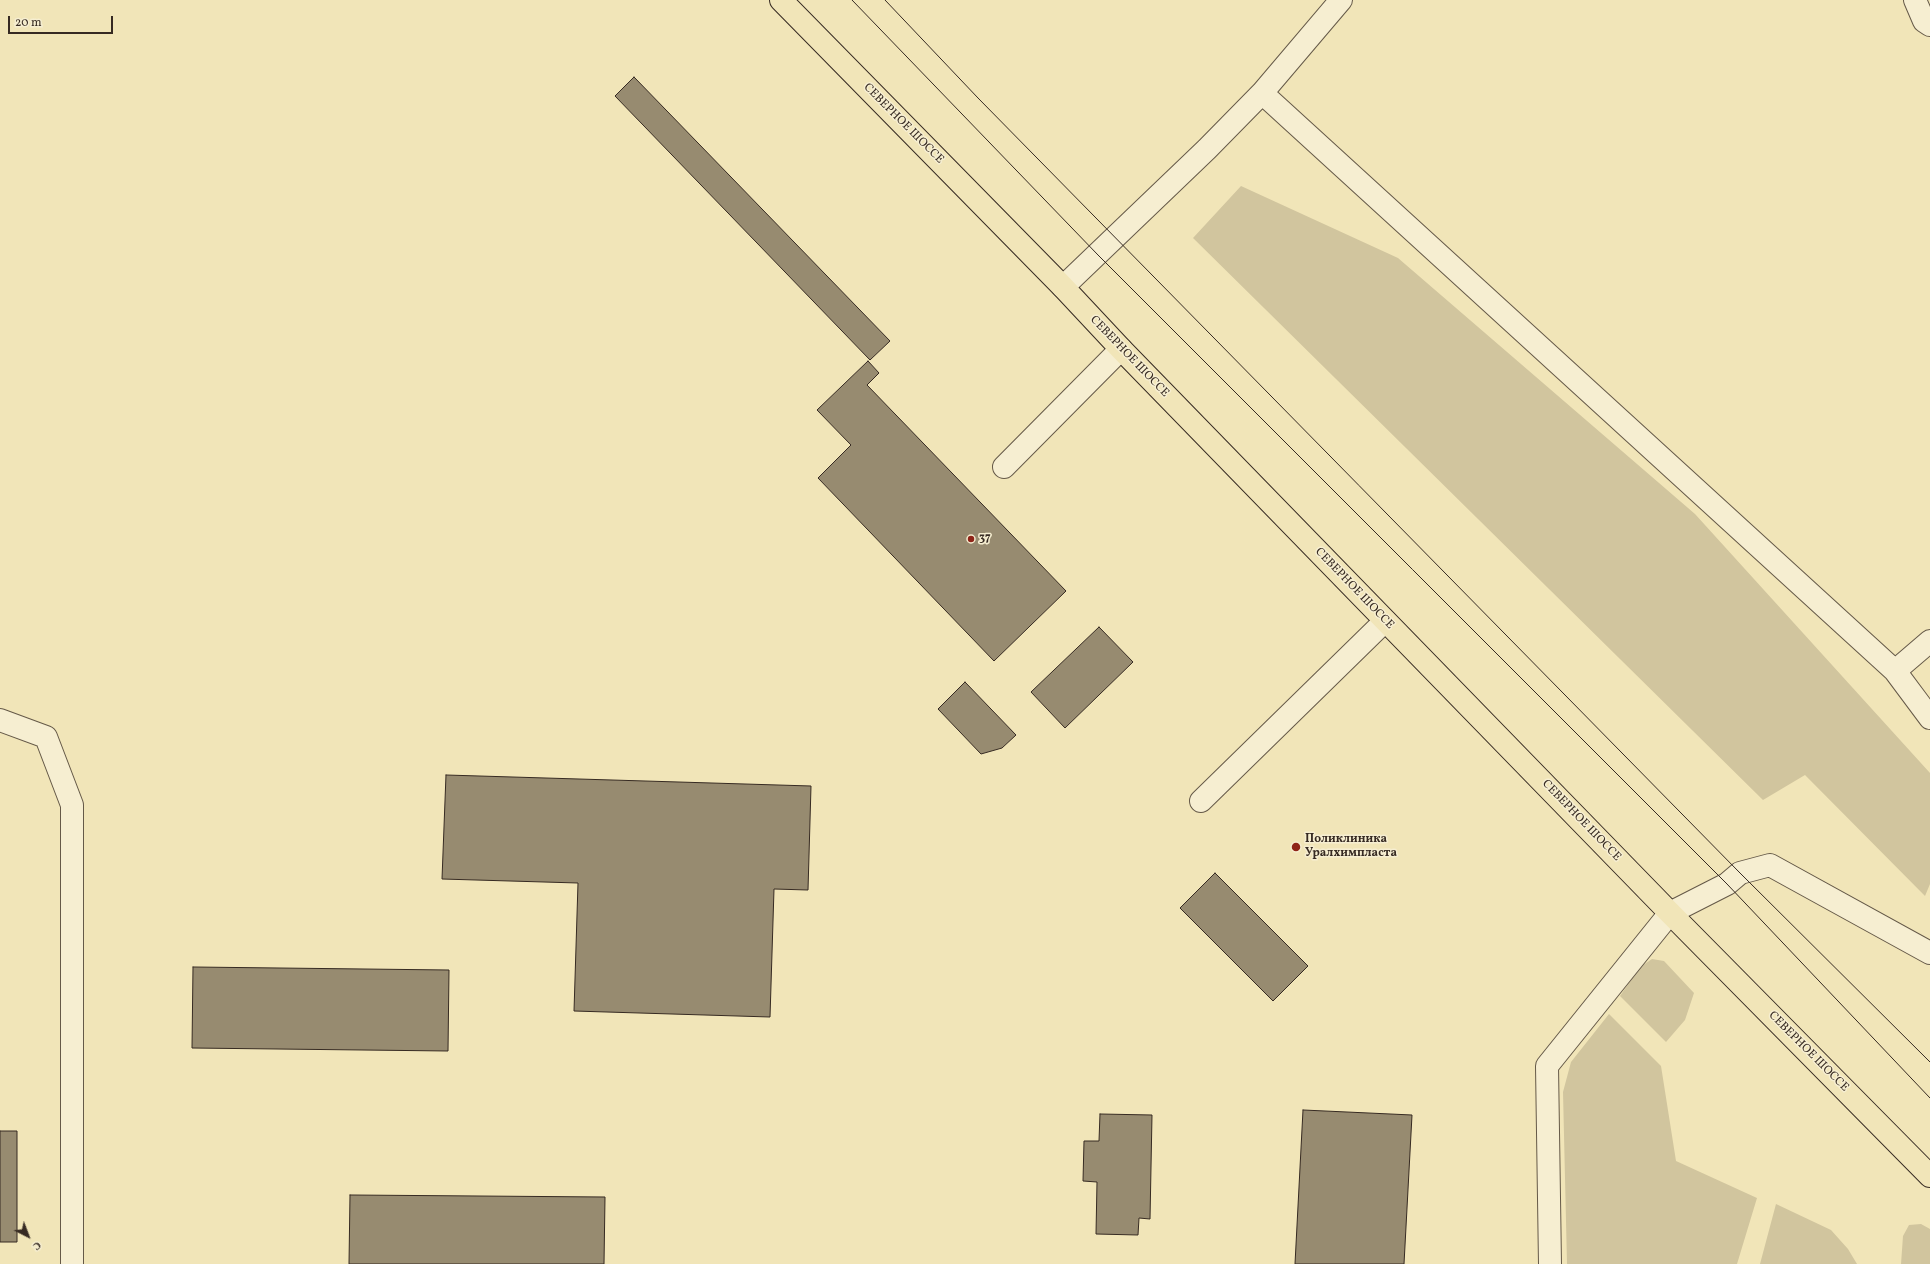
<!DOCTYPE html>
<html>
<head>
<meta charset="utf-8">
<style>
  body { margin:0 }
  #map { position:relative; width:1930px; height:1264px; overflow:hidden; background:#f1e5b8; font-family:Vollkorn,serif }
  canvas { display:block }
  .north { position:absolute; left:8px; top:1216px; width:40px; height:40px; -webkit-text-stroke:3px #f6eed1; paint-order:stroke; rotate:138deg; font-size:11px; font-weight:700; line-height:16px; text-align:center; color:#362a22 }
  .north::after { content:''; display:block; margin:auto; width:14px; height:18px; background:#362a22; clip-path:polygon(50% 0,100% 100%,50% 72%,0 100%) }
  .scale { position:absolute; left:8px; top:16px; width:105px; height:18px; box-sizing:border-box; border:2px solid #362a22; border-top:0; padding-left:5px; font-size:12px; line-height:14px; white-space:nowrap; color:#362a22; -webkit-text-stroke:3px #f6eed1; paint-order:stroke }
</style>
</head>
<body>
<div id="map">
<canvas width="1930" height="1264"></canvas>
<div class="north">С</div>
<div class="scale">20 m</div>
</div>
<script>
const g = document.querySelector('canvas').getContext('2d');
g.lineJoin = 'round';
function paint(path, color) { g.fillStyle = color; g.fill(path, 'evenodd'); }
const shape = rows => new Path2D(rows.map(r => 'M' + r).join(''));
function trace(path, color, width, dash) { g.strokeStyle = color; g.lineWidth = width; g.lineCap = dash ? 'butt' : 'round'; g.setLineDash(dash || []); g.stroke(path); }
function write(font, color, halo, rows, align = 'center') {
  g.font = font + ' Vollkorn,serif'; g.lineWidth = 3; g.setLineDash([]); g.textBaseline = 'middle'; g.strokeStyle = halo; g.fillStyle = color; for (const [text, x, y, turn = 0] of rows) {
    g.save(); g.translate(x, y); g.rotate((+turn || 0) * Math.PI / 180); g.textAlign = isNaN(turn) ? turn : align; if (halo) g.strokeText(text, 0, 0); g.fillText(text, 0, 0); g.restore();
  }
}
paint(shape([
  [1241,186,1398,258,1695,514,1930,773,1930,884,1925,896,1805,775,1763,800,1193,238],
  [1652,959,1664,961,1694,993,1685,1020,1666,1042,1620,996,1640,967],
  [1609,1014,1661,1066,1676,1161,1757,1198,1737,1264,1567,1264,1563,1092,1571,1062],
  [1776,1204,1831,1230,1848,1249,1857,1264,1760,1264],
  [1921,1224,1930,1229,1930,1264,1901,1264,1903,1236,1909,1225]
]), '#d1c59e');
const building = shape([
  [634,77,890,341,870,360,615,96,634,77],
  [868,361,879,373,867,385,1066,591,994,661,818,478,851,445,817,410,868,361],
  [1099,627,1133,662,1065,728,1031,692,1099,627],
  [965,682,1016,735,1002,748,981,754,938,709,965,682],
  [446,775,811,786,808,890,774,889,770,1017,574,1011,578,883,442,879,446,775],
  [1215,873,1308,966,1273,1001,1180,908,1215,873],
  [193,967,449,970,448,1051,192,1048,193,967],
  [1303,1110,1412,1115,1404,1264,1295,1264,1303,1110],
  [1100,1114,1152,1115,1150,1219,1139,1218,1138,1235,1096,1234,1097,1182,1083,1181,1084,1141,1099,1141,1100,1114],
  [0,1131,17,1131,17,1242,0,1242,0,1131],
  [350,1195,605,1197,604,1264,349,1264,350,1195]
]);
paint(building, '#978b70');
trace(building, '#362a22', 1);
const minor = shape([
  [1915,0,1924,21,1930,25],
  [1262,93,1895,671,1930,718],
  [1063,287,1207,149,1262,93,1341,0],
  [1004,467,1121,349],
  [1895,671,1930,641],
  [0,720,46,737,72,805,72,1264],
  [1201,801,1385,621],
  [1550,1264,1547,1066,1670,913,1727,884,1740,873,1770,865,1930,953]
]);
const major = shape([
  [781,0,1063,287,1121,349,1670,913,1930,1176]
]);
trace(minor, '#655948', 24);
trace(major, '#362a22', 24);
trace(minor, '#f6eed1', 22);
trace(major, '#f1e5b8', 22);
trace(shape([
  [852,0,1098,255,1727,884,1930,1098],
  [885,0,978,98,1740,873,1930,1062]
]), '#362a22', 1);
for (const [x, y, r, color] of [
  [971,539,4,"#8f2418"],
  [1296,847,5,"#8f2418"]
]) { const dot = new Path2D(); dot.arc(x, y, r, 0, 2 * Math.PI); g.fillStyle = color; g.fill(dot); trace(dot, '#f6eed1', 1.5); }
write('12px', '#362a22', '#f6eed1', [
  ["СЕВЕРНОЕ ШОССЕ",903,124,45],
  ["СЕВЕРНОЕ ШОССЕ",1129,357,46],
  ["СЕВЕРНОЕ ШОССЕ",1354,589,46],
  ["СЕВЕРНОЕ ШОССЕ",1581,821,46],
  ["СЕВЕРНОЕ ШОССЕ",1808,1052,45]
]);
write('bold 12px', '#362a22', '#f6eed1', [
  ["37",979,539],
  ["Поликлиника",1305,840],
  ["Уралхимпласта",1305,854]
], 'left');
</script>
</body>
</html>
